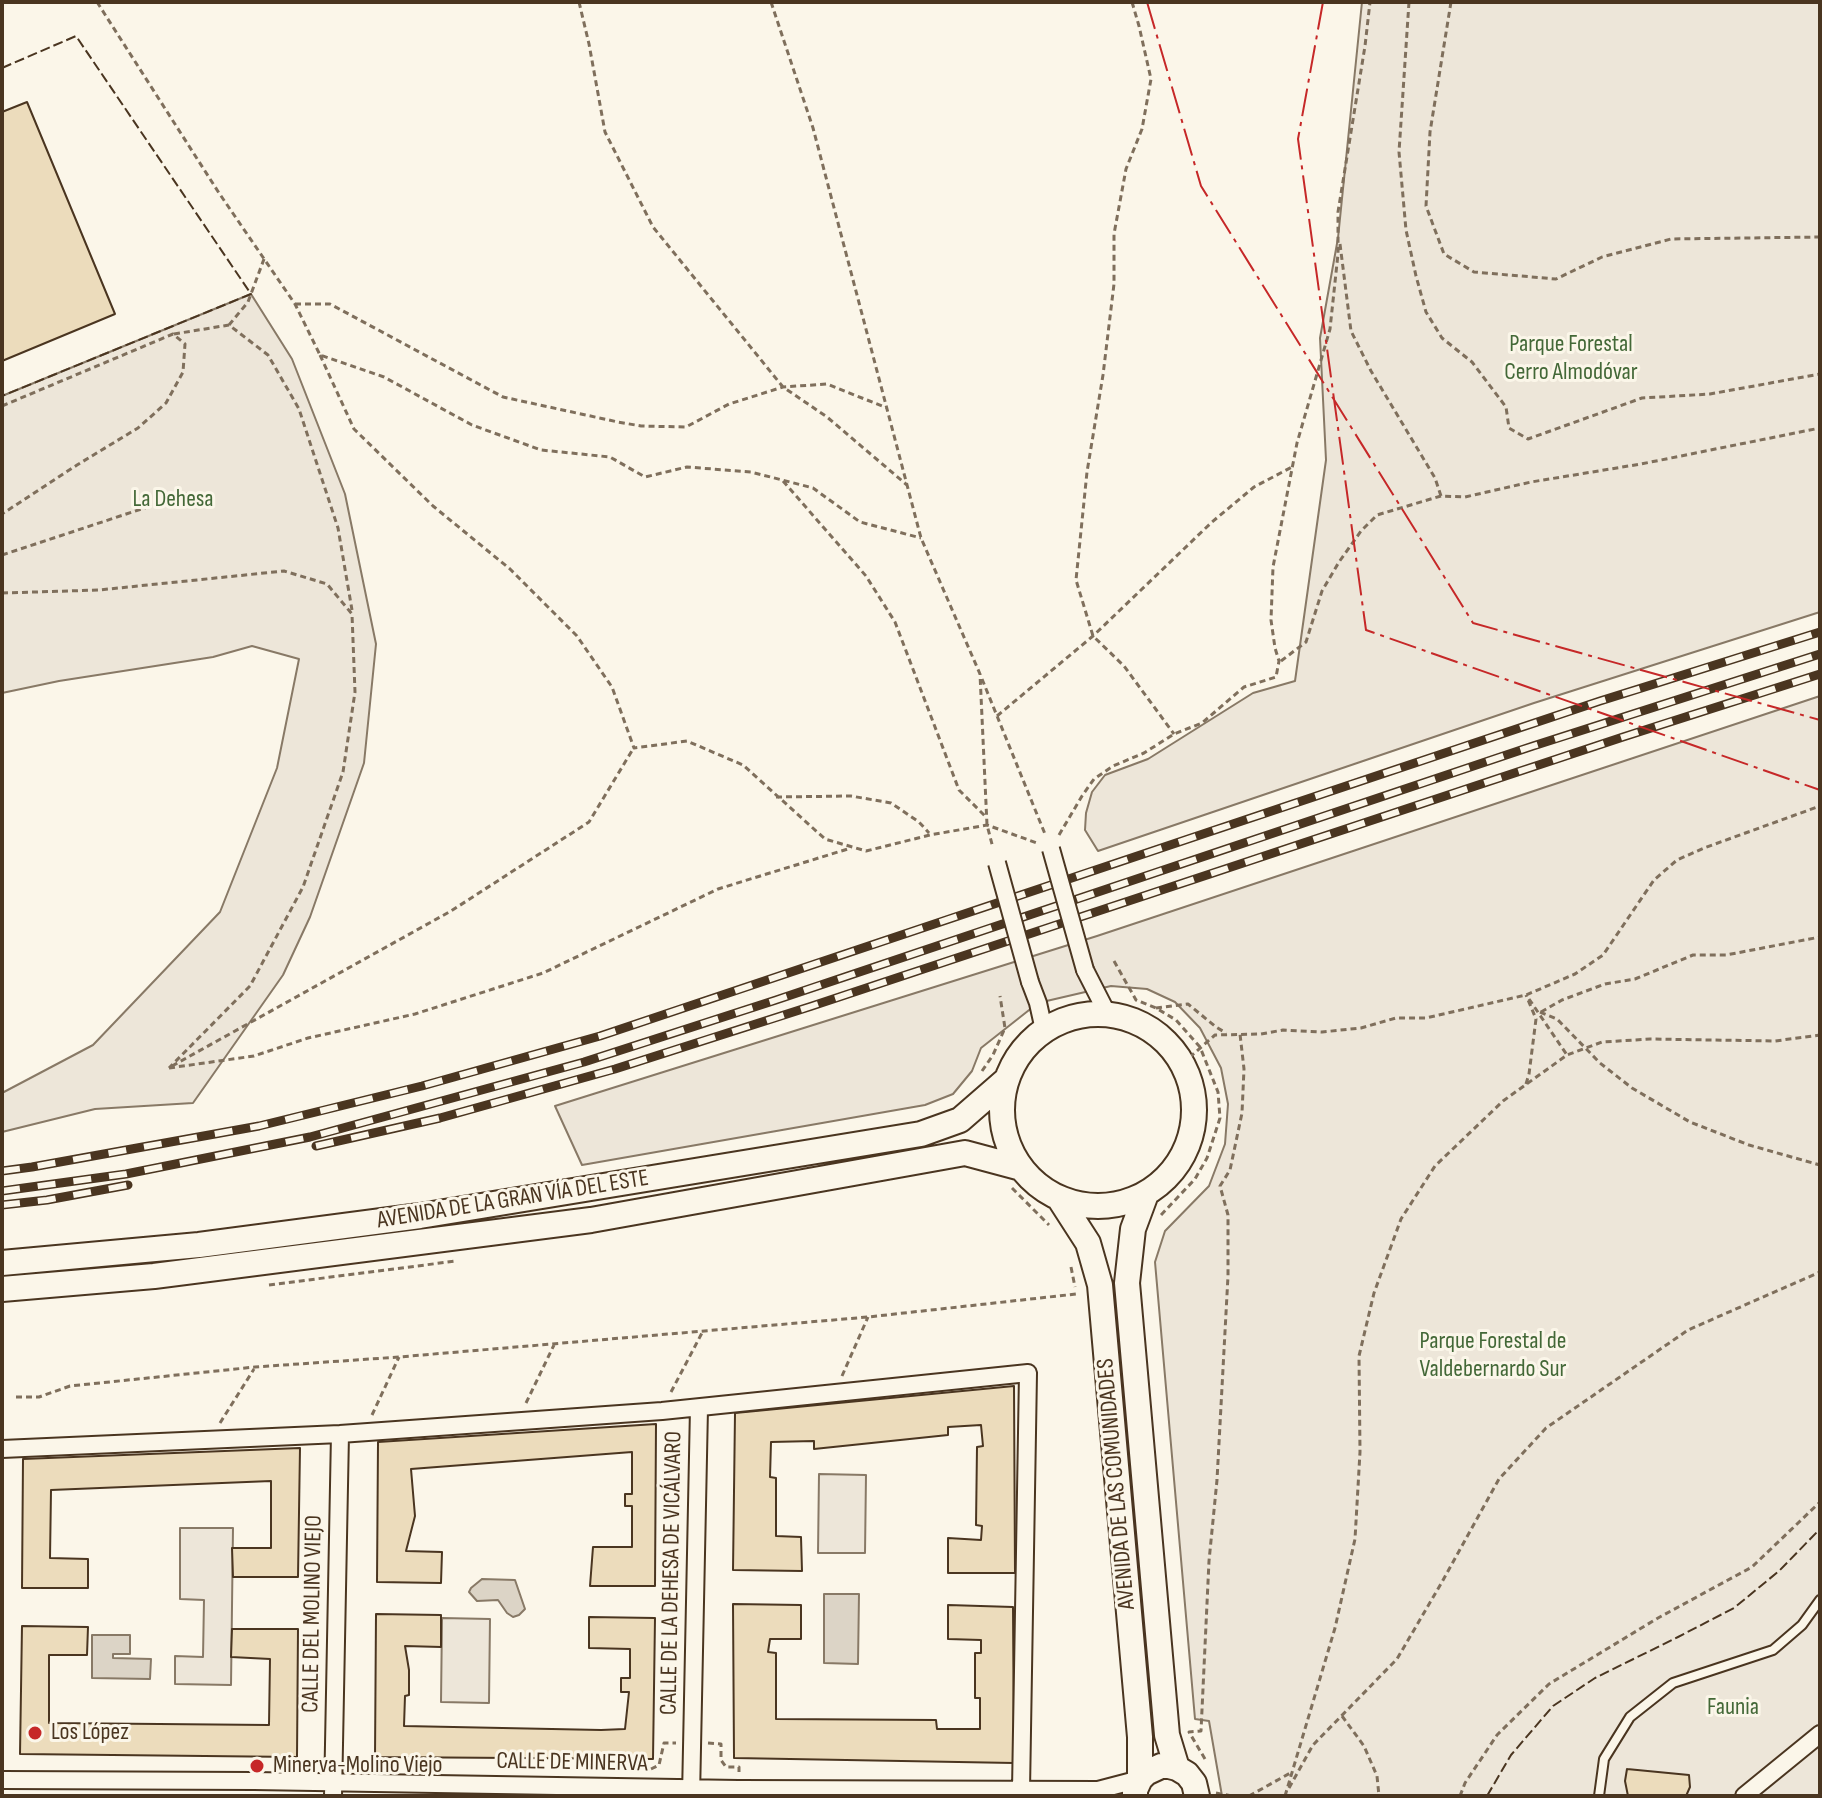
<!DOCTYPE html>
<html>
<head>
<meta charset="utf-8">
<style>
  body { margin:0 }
  #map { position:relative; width:1822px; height:1798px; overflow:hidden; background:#fbf6e9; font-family:"Sofia Sans Condensed",sans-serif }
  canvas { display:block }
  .frame { position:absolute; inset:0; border:4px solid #4a3520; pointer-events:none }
</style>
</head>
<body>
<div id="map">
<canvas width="1822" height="1798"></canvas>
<div class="frame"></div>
</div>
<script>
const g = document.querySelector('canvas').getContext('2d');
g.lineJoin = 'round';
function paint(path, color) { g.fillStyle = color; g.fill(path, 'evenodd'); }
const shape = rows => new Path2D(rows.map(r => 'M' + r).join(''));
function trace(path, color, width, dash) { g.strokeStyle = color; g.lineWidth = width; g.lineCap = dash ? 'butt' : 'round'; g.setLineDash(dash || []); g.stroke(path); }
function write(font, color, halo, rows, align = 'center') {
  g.font = font + ' "Sofia Sans Condensed",sans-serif'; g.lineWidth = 6; g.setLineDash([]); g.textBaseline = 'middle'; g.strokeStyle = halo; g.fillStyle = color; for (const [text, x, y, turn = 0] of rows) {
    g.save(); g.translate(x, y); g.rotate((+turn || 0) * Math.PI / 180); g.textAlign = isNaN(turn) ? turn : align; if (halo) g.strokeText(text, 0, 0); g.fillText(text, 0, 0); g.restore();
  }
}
const green = shape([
  [1362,2,1820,2,1820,612,1534,703,1098,851,1085,830,1086,813,1092,792,1105,775,1148,759,1253,693,1295,681,1326,460,1320,338,1338,238,1362,2],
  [251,294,292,359,345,494,376,644,364,763,310,917,283,975,193,1103,95,1109,2,1132,2,1093,93,1045,220,912,277,768,299,659,252,646,213,657,59,681,2,693,2,396,251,294],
  [1820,696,1820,1796,1222,1796,1209,1721,1195,1719,1155,1262,1165,1231,1209,1186,1225,1144,1228,1104,1221,1068,1200,1028,1175,1002,1147,989,1111,986,1038,1003,981,1048,972,1071,953,1094,925,1105,582,1165,555,1106,1097,936,1820,696],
  [819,1474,866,1475,865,1553,818,1553,819,1474],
  [180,1528,233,1528,231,1685,175,1684,175,1656,203,1657,204,1600,180,1599,180,1528],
  [442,1618,490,1619,489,1703,441,1702,442,1618]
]);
paint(green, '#ede6d9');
trace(green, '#887966', 2);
const water = shape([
  [482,1579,515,1580,525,1609,519,1615,513,1617,507,1613,498,1600,477,1601,469,1592,471,1588,482,1579],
  [824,1594,859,1594,858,1664,824,1663,824,1594],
  [92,1635,130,1635,130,1654,113,1654,113,1658,151,1659,150,1679,92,1678,92,1635]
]);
paint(water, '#dcd4c6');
trace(water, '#887966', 2);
const building = shape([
  [27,102,115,314,2,361,2,112,27,102],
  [1014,1386,1015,1573,948,1573,948,1538,981,1540,982,1526,976,1525,977,1447,983,1446,981,1425,948,1427,948,1435,814,1449,814,1441,771,1442,770,1477,776,1478,776,1536,801,1537,802,1571,733,1570,735,1413,1014,1386],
  [656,1424,655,1586,590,1586,593,1547,632,1547,632,1506,625,1506,625,1494,632,1494,632,1452,411,1469,415,1516,406,1551,442,1552,441,1583,377,1582,378,1442,656,1424],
  [300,1448,298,1577,233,1577,232,1548,271,1548,271,1481,51,1490,50,1558,88,1559,88,1588,22,1588,23,1459,300,1448],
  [733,1604,801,1605,801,1639,770,1639,768,1652,776,1653,776,1719,936,1720,937,1729,980,1729,980,1698,975,1698,975,1653,981,1653,981,1640,948,1639,948,1605,1013,1607,1014,1763,734,1758,733,1604],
  [376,1614,441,1615,441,1647,405,1646,409,1670,409,1695,405,1696,404,1726,601,1730,625,1729,629,1692,621,1692,621,1678,630,1678,630,1649,589,1648,589,1617,655,1618,653,1759,375,1757,376,1614],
  [22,1626,88,1627,87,1655,49,1655,49,1723,269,1725,270,1659,231,1657,232,1629,298,1629,297,1757,20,1754,22,1626],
  [1627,1769,1689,1775,1690,1787,1686,1796,1628,1796,1625,1781,1627,1769]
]);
paint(building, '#ecdcbc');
trace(building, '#4a3520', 2);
const lane = shape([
  [1599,1796,1604,1759,1630,1717,1673,1683,1773,1650,1802,1625,1820,1600]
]);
const street = shape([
  [1085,970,1108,1015],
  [1030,982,1038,1003,1044,1030],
  [2,1449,340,1434,662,1411,1028,1373,1021,1790],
  [2,1780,254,1781,738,1789,1098,1790,1140,1779],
  [333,1796,340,1434],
  [691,1796,699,1408],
  [1744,1796,1820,1734]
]);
const secondary = shape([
  '1002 1110a96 96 0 1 1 192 0a96 96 0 1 1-192 0Z',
  [1146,1194,1133,1229,1127,1283,1167,1735,1177,1768],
  [1059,1198,1088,1243,1100,1285,1140,1737,1140,1779],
  [2,1263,199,1245,420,1216,921,1134,960,1120,1006,1080],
  [2,1289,154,1276,591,1220,965,1153,1021,1168],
  [1135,1796,1135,1790,1140,1779,1146,1773,1161,1766,1169,1766,1177,1768,1187,1774,1194,1783,1197,1796]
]);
trace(lane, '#4a3520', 12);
trace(street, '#4a3520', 20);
trace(secondary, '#4a3520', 28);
trace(shape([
  [97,2,219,193,295,304,320,355,384,377,472,425,541,450,610,457,645,477,687,467,751,472,813,488,860,522,921,538],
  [579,2,589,44,605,132,653,227,783,387,827,417,907,485],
  [771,2,813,128,921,538,980,674,987,825,993,848],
  [1132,2,1139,26,1151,79,1142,129,1126,169,1114,234,1114,284,1103,375,1087,472,1076,580,1093,636,1124,666,1174,734],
  [1409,2,1399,152,1406,230,1416,276,1426,312,1442,338,1472,362,1506,407,1509,428,1528,439,1642,398,1710,394,1820,374],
  [1451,2,1430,132,1426,206,1444,254,1474,272,1556,279,1602,257,1671,239,1820,237],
  [1340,244,1351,331,1371,371,1435,478,1441,496],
  [295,304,330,304,503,397,618,422,641,426,686,427,729,404,783,387,827,384,887,408],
  [229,325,248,302,264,259],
  [174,334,229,325,268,355,299,409,317,464,338,528,352,610],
  [320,355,354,429,433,506,510,569,577,636,612,687,634,748,687,741,743,765,825,839,866,851,930,835,987,825,1037,843],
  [2,406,173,334,185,344,183,372,166,403,138,428,77,465,2,514],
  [783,481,866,576,895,622,959,790,987,818],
  [2,555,187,494],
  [2,593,99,590,284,571,327,584,352,614,355,692,343,772,303,887,250,986,169,1068],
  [1281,661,1306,642,1322,591,1339,562,1361,531,1377,515,1441,496,1465,497,1531,482,1641,464,1820,428],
  [982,679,1045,834],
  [997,716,1093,636,1212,522,1254,487,1292,467],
  [776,797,851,796,891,803,919,822,929,833],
  [1059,835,1082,796,1094,779,1113,766,1144,753,1174,734,1202,723,1244,687,1276,677,1279,661,1275,648,1271,620,1273,567,1297,443,1330,329,1338,254,1338,212,1365,46,1370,2],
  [1114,961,1136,1000,1156,1008,1176,1020,1200,1047,1218,1092,1220,1118,1207,1158,1195,1179,1161,1215],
  [1529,999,1567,1055],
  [1156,1008,1188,1004,1216,1027,1226,1033],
  [1540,1012,1557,1019,1600,1063,1632,1088,1690,1122,1749,1145,1820,1165],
  [1541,1012,1562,1000,1605,984,1635,979,1693,955,1726,955,1820,937],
  [1182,1064,1215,1035,1261,1034,1283,1030,1322,1032,1361,1028,1396,1018,1426,1018,1526,995,1575,974,1603,955,1654,880,1677,860,1704,848,1820,806],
  [172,1066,451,911,589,822,633,749],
  [169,1068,254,1056,308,1038,415,1014,543,973,718,889,851,848],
  [982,1071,993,1055,1005,1028,1000,996],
  [1526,1084,1529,1074,1536,1019,1526,995],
  [1012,1188,1049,1225],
  [1071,1267,1075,1287],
  [269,1285,456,1261],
  [842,1376,868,1317],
  [671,1392,703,1331],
  [16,1397,39,1397,70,1386,255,1367,399,1357,868,1317,1076,1294],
  [526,1403,554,1345],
  [372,1415,399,1357],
  [220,1423,254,1369],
  [1342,1716,1364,1746,1377,1776,1379,1796],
  [708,1743,721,1744,721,1760,726,1767,739,1767,739,1772],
  [1205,1759,1189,1732,1201,1731,1209,1561,1217,1480,1228,1276,1228,1215,1220,1186,1230,1170,1242,1113,1244,1069,1240,1034],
  [651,1769,659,1765,664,1743,676,1743],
  [1289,1788,1313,1745,1397,1659,1442,1582,1499,1479,1546,1428,1688,1330,1820,1272],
  [1216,1793,1232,1796],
  [1249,1796,1292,1772],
  [1285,1796,1335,1628,1355,1539,1360,1452,1359,1356,1374,1293,1401,1219,1435,1166,1503,1101,1567,1055,1602,1042,1650,1039,1775,1041,1820,1035],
  [1460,1796,1465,1783,1497,1735,1549,1684,1658,1618,1752,1567,1820,1502]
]), '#7f6f5c', 3, [6, 4]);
trace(lane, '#fbf6e9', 8);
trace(street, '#fbf6e9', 16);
trace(secondary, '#fbf6e9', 24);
const rail = shape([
  [316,1146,440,1118,615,1069,812,1006,1623,737,1820,674],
  [2,1171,32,1167,259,1126,422,1086,600,1036,1600,701,1820,632],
  [2,1191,126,1174,310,1137,584,1062,776,1000,1533,746,1820,654],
  [2,1205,47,1200,128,1185]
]);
trace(rail, '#4a3520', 9);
trace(rail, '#fbf6e9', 6, [18]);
const streetBridge = shape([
  [1051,849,1085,970],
  [997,863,1030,982]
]);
trace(streetBridge, '#4a3520', 20, []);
trace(streetBridge, '#fbf6e9', 16);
trace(shape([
  [2,68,76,36,251,294,2,396],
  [1487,1796,1511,1755,1553,1706,1595,1678,1678,1637,1734,1608,1779,1571,1820,1529]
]), '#4a3520', 2, [10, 4]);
trace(shape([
  [1147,2,1201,186,1473,623,1820,720],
  [1323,2,1298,139,1366,630,1820,790]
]), '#c62828', 2, [28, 6, 4, 6]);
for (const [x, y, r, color] of [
  [35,1733,8,"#c62828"],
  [257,1766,8,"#c62828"]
]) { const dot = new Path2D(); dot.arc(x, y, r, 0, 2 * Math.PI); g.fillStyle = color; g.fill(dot); trace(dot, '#fbf6e9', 3); }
write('24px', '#436837', '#fbf6e9', [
  ["Parque Forestal",1571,345],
  ["Cerro Almodóvar",1571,373],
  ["La Dehesa",173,500],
  ["Parque Forestal de",1493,1342],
  ["Valdebernardo Sur",1493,1370],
  ["Faunia",1733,1708]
]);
write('24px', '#4a3520', '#fbf6e9', [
  ["AVENIDA DE LA GRAN VÍA DEL ESTE",513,1200,-9],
  ["AVENIDA DE LAS COMUNIDADES",1117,1484,-95],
  ["CALLE DE LA DEHESA DE VICÁLVARO",672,1573,-89],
  ["CALLE DEL MOLINO VIEJO",313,1614,-89],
  ["CALLE DE MINERVA",572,1763,1]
]);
write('24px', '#4a3520', '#fbf6e9', [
  ["Los López",51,1733],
  ["Minerva-Molino Viejo",273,1766]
], 'left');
</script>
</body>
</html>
